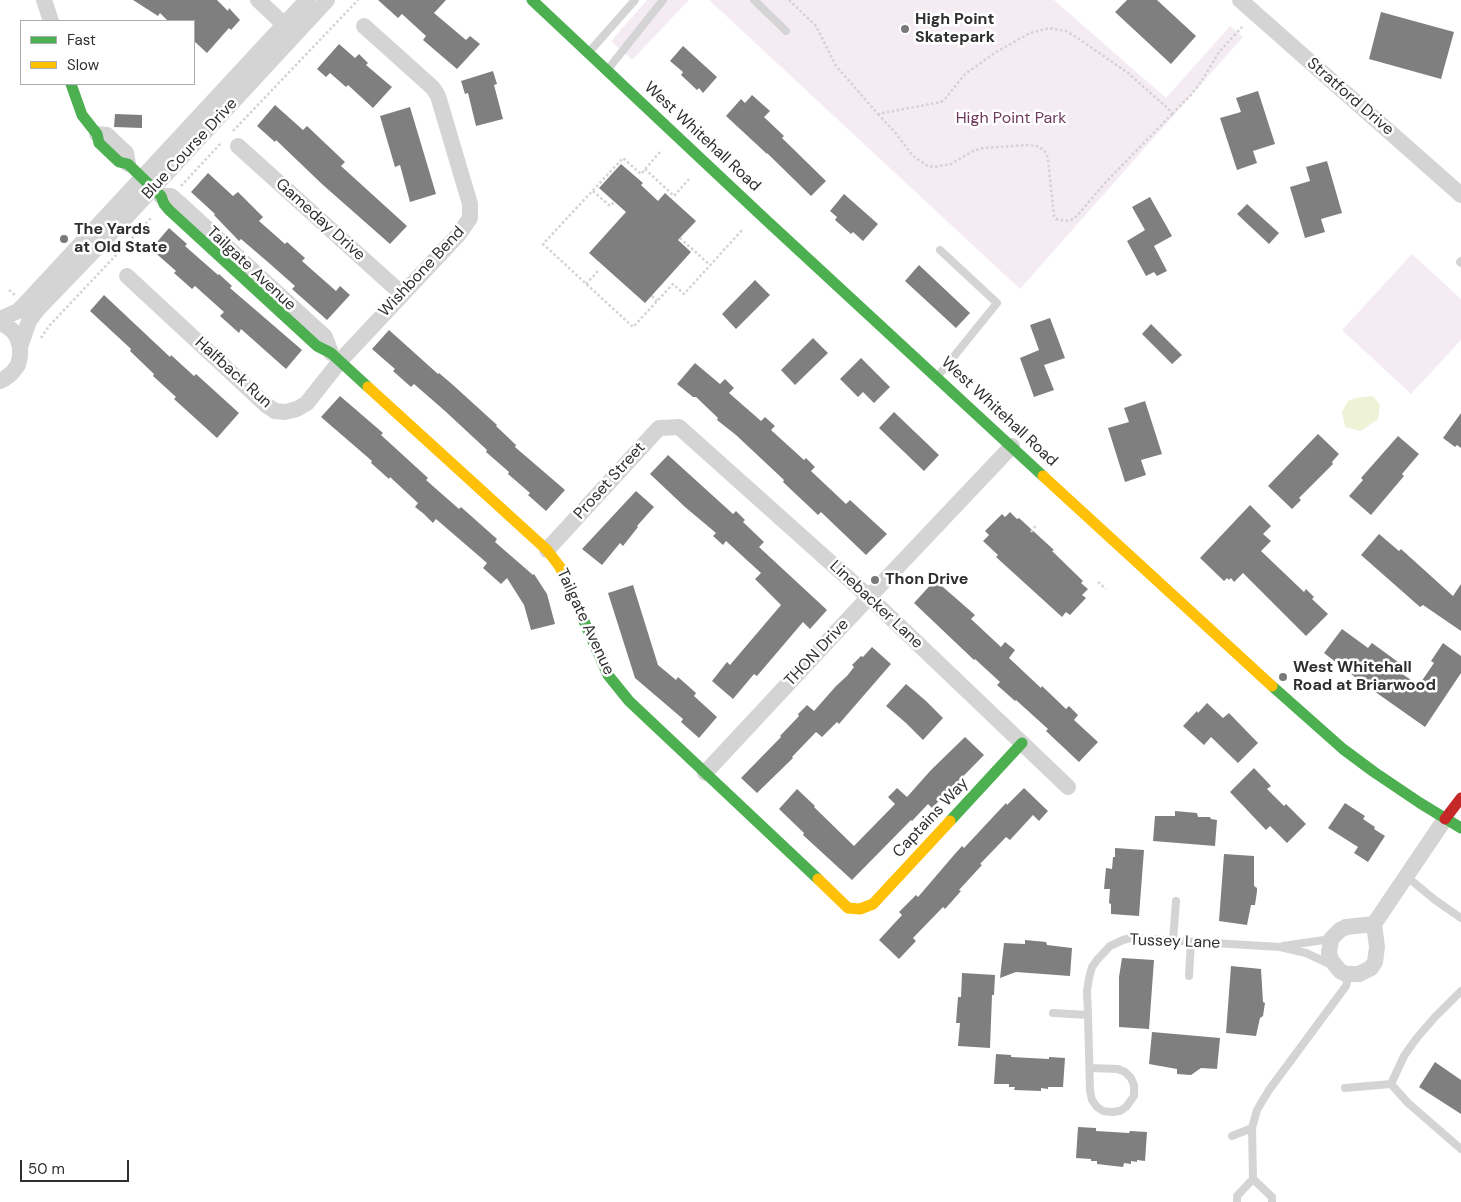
<!DOCTYPE html>
<html>
<head>
<meta charset="utf-8">
<style>
  body { margin:0 }
  #map { position:relative; width:1461px; height:1202px; overflow:hidden; background:#fff; font-family:"DM Sans",sans-serif }
  canvas { display:block }
  .legend { position:absolute; left:20px; top:20px; width:175px; height:65px; box-sizing:border-box; background:#fff; border:1px solid #acacac; margin:0; padding:6px 9px; list-style:none; font-size:15px; color:#2f2f2f }
  .legend li { display:flex; align-items:center; gap:10px; height:25px }
  .legend b { width:25px; border:1px solid #acacac }
  .scale { position:absolute; left:20px; top:1160px; width:109px; height:22px; box-sizing:border-box; border:2px solid #2f2f2f; border-top:0; padding-left:6px; font-size:15px; line-height:18px; white-space:nowrap; color:#2f2f2f; -webkit-text-stroke:4px #fff; paint-order:stroke }
</style>
</head>
<body>
<div id="map">
<canvas width="1461" height="1202"></canvas>
<ul class="legend">
<li><b style="height:6px;background:#4caf50"></b>Fast</li>
<li><b style="height:6px;background:#ffc107"></b>Slow</li>
</ul>
<div class="scale">50 m</div>
</div>
<script>
const g = document.querySelector('canvas').getContext('2d');
g.lineJoin = 'round';
function paint(path, color) { g.fillStyle = color; g.fill(path, 'evenodd'); }
const shape = rows => new Path2D(rows.map(r => 'M' + r).join(''));
function trace(path, color, width, dash) { g.strokeStyle = color; g.lineWidth = width; g.lineCap = dash ? 'butt' : 'round'; g.setLineDash(dash || []); g.stroke(path); }
function write(font, color, halo, rows, align = 'center') {
  g.font = font + ' "DM Sans",sans-serif'; g.lineWidth = 5; g.setLineDash([]); g.textBaseline = 'middle'; g.strokeStyle = halo; g.fillStyle = color; for (const [text, x, y, turn = 0] of rows) {
    g.save(); g.translate(x, y); g.rotate((+turn || 0) * Math.PI / 180); g.textAlign = isNaN(turn) ? turn : align; if (halo) g.strokeText(text, 0, 0); g.fillText(text, 0, 0); g.restore();
  }
}
paint(shape([
  [647,0,689,0,632,60,611,41],
  [709,0,1054,0,1166,98,1230,26,1243,37,1020,289],
  [1412,254,1461,299,1461,340,1411,394,1342,330]
]), '#f5ecf3');
paint(shape([
  [1373,396,1380,405,1378,419,1361,431,1345,427,1342,412,1348,401,1356,398]
]), '#eef3d8');
paint(shape([
  [133,0,217,0,228,11,229,8,240,20,231,30,229,28,207,53,194,41,194,21,168,21,160,13,158,16],
  [378,0,446,0,434,13,466,40,470,36,480,44,457,69,423,40,426,36,402,14,398,18],
  [1127,0,1157,0,1196,36,1171,64,1115,12],
  [1381,12,1454,32,1441,79,1369,59],
  [339,44,355,58,359,54,368,63,366,65,392,87,373,108,348,85,346,87,330,73,326,77,317,69],
  [683,46,717,77,703,93,699,88,697,90,681,75,683,72,670,61],
  [493,71,497,84,494,85,503,119,476,126,468,93,465,94,461,81],
  [1258,91,1275,144,1253,151,1257,163,1237,170,1220,118,1241,112,1236,98],
  [752,95,770,111,764,117,784,136,782,138,826,181,811,196,767,153,767,154,726,116,741,99,745,103],
  [275,105,303,130,307,126,345,162,341,166,407,226,390,244,323,185,276,140,275,142,257,126],
  [410,107,436,194,410,202,400,165,395,167,380,116],
  [115,114,142,115,142,128,114,127],
  [1327,161,1342,213,1321,219,1325,232,1305,238,1290,187,1310,181,1306,167],
  [621,164,643,183,641,185,658,201,665,193,696,221,678,240,691,252,645,303,589,253,626,212,599,188],
  [208,173,233,196,238,192,263,217,259,221,285,244,287,242,305,258,302,261,336,291,340,286,350,295,327,320,292,289,295,286,269,263,241,239,239,241,214,215,215,214,191,192],
  [844,194,878,224,863,241,853,232,851,234,835,220,837,217,830,211],
  [1150,197,1172,236,1154,246,1167,271,1157,276,1154,272,1146,276,1127,241,1145,230,1132,207],
  [1247,204,1279,233,1269,244,1237,214],
  [169,228,187,244,185,246,218,275,219,274,232,286,230,288,302,350,286,369,241,329,239,333,220,316,224,312,195,286,192,289,174,273,176,271,151,249],
  [919,265,970,313,956,328,905,281],
  [755,280,770,295,736,329,722,314],
  [104,295,170,357,171,355,194,376,196,374,239,413,217,438,174,399,176,397,153,376,154,374,130,351,131,349,90,311],
  [1050,318,1065,358,1044,365,1054,390,1034,397,1020,358,1039,350,1030,325],
  [1151,324,1182,355,1172,364,1142,334],
  [389,330,438,374,439,373,453,385,497,425,496,426,516,445,515,447,565,490,546,511,528,495,530,493,508,474,509,472,486,452,487,450,445,411,414,384,411,387,393,371,395,369,372,349],
  [813,338,828,353,795,385,781,370],
  [861,358,890,387,874,403,863,392,858,397,840,379],
  [695,363,720,384,725,379,734,388,729,393,761,421,765,417,775,426,771,430,804,460,806,458,815,467,811,471,846,504,850,500,887,534,866,555,821,512,818,515,783,482,784,480,736,435,717,420,718,418,696,397,693,397,677,384],
  [340,396,383,433,381,435,428,478,426,480,459,509,461,507,497,539,495,542,533,575,534,574,547,594,555,624,531,630,524,605,507,578,501,584,483,568,487,563,436,519,433,523,424,514,415,507,418,503,390,477,389,479,371,463,372,461,321,417],
  [1145,401,1162,454,1141,460,1146,475,1125,482,1108,428,1129,422,1124,408],
  [894,412,939,455,924,471,879,428],
  [1461,413,1461,448,1457,445,1455,447,1443,438],
  [1318,434,1339,454,1332,462,1333,464,1299,498,1301,500,1292,509,1268,486],
  [1398,436,1419,454,1402,474,1404,476,1371,515,1349,496,1363,480,1361,478],
  [668,455,733,514,736,511,745,520,743,522,764,542,759,547,827,610,810,629,803,622,757,676,754,674,733,699,712,681,727,662,730,665,781,605,755,579,761,573,726,541,723,545,713,536,716,533,685,507,650,474],
  [636,491,654,507,637,526,638,527,623,546,620,543,602,565,582,549],
  [1250,505,1271,526,1263,534,1271,541,1261,551,1304,592,1306,589,1314,597,1312,599,1328,614,1306,636,1243,573,1234,582,1231,578,1229,580,1227,578,1224,581,1200,558],
  [1010,512,1017,519,1019,518,1054,550,1052,551,1083,581,1081,583,1088,589,1082,595,1086,598,1070,615,1066,612,1062,617,996,557,998,555,983,541,989,535,985,531,1002,514,1005,517],
  [1379,534,1399,551,1401,549,1453,596,1461,584,1461,631,1423,605,1420,607,1361,555],
  [935,580,975,615,971,619,1001,647,1005,642,1015,650,1009,658,1041,688,1042,686,1066,709,1069,706,1078,715,1074,720,1098,742,1079,762,1046,731,1048,729,1016,700,1015,701,997,685,1000,682,975,659,974,660,914,603],
  [633,585,658,665,676,680,678,677,696,693,694,696,717,717,699,738,681,722,683,719,635,678,608,593],
  [1342,629,1368,648,1372,643,1398,662,1393,668,1419,685,1434,663,1431,661,1443,643,1461,656,1461,673,1425,727,1364,684,1324,653],
  [872,647,891,664,839,724,837,722,822,737,816,732,792,757,793,758,757,793,741,778,781,737,780,736,799,716,798,714,807,705,814,711,836,686,847,676,854,667,852,665,861,656,863,657],
  [906,684,926,701,943,718,923,740,906,723,886,706],
  [1207,703,1223,718,1229,713,1258,743,1238,763,1211,737,1204,745,1183,726,1197,711,1198,713],
  [965,737,984,755,932,808,928,804,912,821,911,820,852,880,803,835,804,833,779,809,797,789,815,806,814,807,854,846,895,804,888,797,897,788,907,797,931,770],
  [1254,768,1271,786,1267,789,1284,806,1286,804,1306,824,1287,843,1270,826,1266,830,1230,792],
  [1024,788,1048,811,1039,821,1033,815,1010,840,1006,837,980,864,982,865,959,890,961,891,945,909,943,907,913,938,916,941,899,959,879,940,902,915,899,912,916,895,918,897,954,855,962,846,964,848,1006,803,1007,805],
  [1345,803,1365,816,1363,819,1375,827,1374,829,1385,836,1368,862,1354,853,1358,847,1328,828],
  [1175,811,1197,813,1198,817,1210,817,1211,819,1217,820,1215,846,1153,841,1155,816,1175,816],
  [1115,848,1144,850,1139,916,1111,914,1111,904,1109,903,1110,889,1104,889,1106,868,1112,869,1113,857,1115,857],
  [1224,854,1254,856,1254,886,1257,888,1257,891,1255,905,1251,905,1247,925,1219,921],
  [1025,940,1046,942,1047,945,1072,948,1070,976,1016,972,1000,978,1004,943,1025,944],
  [1122,958,1154,960,1149,1029,1119,1027,1119,977],
  [1231,966,1261,969,1263,1002,1265,1003,1263,1016,1260,1018,1256,1036,1226,1033],
  [962,973,995,975,994,995,992,995,990,1048,958,1046,960,1023,956,1023,958,997,961,997],
  [1152,1032,1220,1038,1217,1069,1201,1068,1191,1075,1177,1074,1177,1069,1149,1064],
  [996,1054,1011,1055,1011,1057,1049,1059,1049,1057,1065,1058,1063,1087,1048,1087,1048,1089,1041,1088,1041,1091,1014,1090,1015,1087,1009,1087,1009,1084,994,1084],
  [1435,1062,1461,1080,1461,1114,1419,1087],
  [1078,1127,1096,1128,1096,1131,1129,1133,1130,1131,1147,1132,1145,1161,1137,1160,1137,1162,1131,1161,1131,1164,1124,1163,1123,1167,1097,1164,1097,1161,1091,1161,1091,1159,1076,1158]
]), '#7f7f7f');
trace(shape([
  [789,0,816,26,836,66,878,114,941,102,945,99,965,74,996,52,1030,33,1049,28,1066,31,1079,39,1128,73,1173,113,1190,96,1199,85,1219,52,1242,27],
  [878,114,894,131,913,156,928,166,935,167,951,164,973,151,984,148,1027,145,1037,146,1044,150,1047,155,1048,160,1054,216,1056,219,1065,221,1071,220,1077,216,1105,183,1173,113],
  [233,131,358,0],
  [660,152,641,174,623,158,543,244,633,327,673,284,684,294,743,229],
  [645,169,674,196,689,179],
  [181,186,222,142],
  [593,191,610,206,614,202],
  [680,238,710,265],
  [586,284,599,270],
  [9,290,15,295],
  [652,296,657,301],
  [41,338,49,326,152,217],
  [1031,532,1037,524],
  [1098,582,1106,589]
]), '#d3d3d3', 2.5, [2.5, 2.5]);
trace(shape([
  [754,0,786,31],
  [590,51,635,0],
  [609,68,663,0],
  [1461,261,1460,262,1461,263],
  [938,376,997,303,940,250],
  [1406,876,1435,900,1461,918],
  [1173,941,1176,901],
  [1283,946,1331,939],
  [1189,976,1191,942],
  [1461,991,1435,1017,1416,1039,1404,1056,1391,1084,1408,1103,1461,1149],
  [1053,1013,1088,1015],
  [1090,1068,1118,1069,1125,1072,1131,1078,1134,1085,1134,1096,1126,1107,1120,1111,1112,1112,1103,1111,1097,1107,1092,1100,1090,1091,1088,1015,1087,991,1089,978,1092,967,1097,960,1110,946,1123,940,1131,938,1280,947,1306,953,1332,965],
  [1345,1088,1391,1084],
  [1232,1136,1252,1128],
  [1253,1179,1272,1197,1272,1202],
  [1237,1202,1237,1196,1253,1179,1252,1128,1257,1110,1269,1090,1346,986,1349,974]
]), '#d4d4d4', 8);
trace(shape([
  [44,0,51,21],
  [258,0,292,32],
  [1240,0,1461,195],
  [97,134,107,135,126,153,128,164],
  [238,146,402,294],
  [161,196,171,196,178,202,325,337,331,353],
  [127,276,266,405,275,411,285,412,297,409,307,403,340,361,459,234,470,218,470,204,438,96,433,88,364,26],
  [0,319,18,311,25,304,307,0],
  [0,322,12,330,17,337,20,347,20,356,18,365,12,373,4,379,0,381],
  [20,347,29,321,38,309,118,226,327,0],
  [547,550,659,428,679,427,869,597,1068,787],
  [705,773,869,597,1012,446],
  [1374,924,1346,927,1340,930,1331,939,1329,953,1331,960,1340,971,1346,974,1359,974,1371,968,1375,962,1377,947,1374,924,1445,819]
]), '#d4d4d4', 16);
trace(shape([
  [532,0,765,219,1043,476],
  [71,84,82,115,97,134,99,143,119,162,128,164,161,196,164,204,169,210,317,346,331,353,368,387],
  [567,583,608,675,629,701,818,879],
  [1272,686,1343,749,1374,772,1420,803,1461,828],
  [950,821,1022,743]
]), '#4caf50', 11);
trace(shape([
  [368,387,547,550,560,567,567,583],
  [1043,476,1272,686],
  [818,879,848,908,860,909,873,904,950,821]
]), '#ffc107', 11);
trace(shape([
  [1445,819,1461,798]
]), '#c62828', 11);
for (const [x, y, r, color] of [
  [905,29,5,"#787878"],
  [64,239,5,"#787878"],
  [875,580,5,"#787878"],
  [1283,677,5,"#787878"]
]) { const dot = new Path2D(); dot.arc(x, y, r, 0, 2 * Math.PI); g.fillStyle = color; g.fill(dot); trace(dot, '#fff', 2); }
write('bold 16px', '#2f2f2f', '#fff', [
  ["High Point",915,20],
  ["Skatepark",915,38],
  ["The Yards",74,230],
  ["at Old State",74,248],
  ["Thon Drive",885,580],
  ["West Whitehall",1293,668],
  ["Road at Briarwood",1293,686]
], 'left');
write('16px', '#2f2f2f', '#fff', [
  ["Stratford Drive",1350,97,41],
  ["West Whitehall Road",702,137,43],
  ["Blue Course Drive",190,149,-47],
  ["Gameday Drive",320,220,42],
  ["Tailgate Avenue",251,269,43],
  ["Wishbone Bend",422,272,-47],
  ["Halfback Run",233,373,42],
  ["West Whitehall Road",999,412,43],
  ["Proset Street",610,481,-48],
  ["Linebacker Lane",876,605,43],
  ["Tailgate Avenue",585,622,65],
  ["THON Drive",817,653,-47],
  ["Captains Way",931,818,-47],
  ["Tussey Lane",1175,942,2]
]);
write('16px', '#6e395c', '#fff', [
  ["High Point Park",1011,119]
]);
</script>
</body>
</html>
